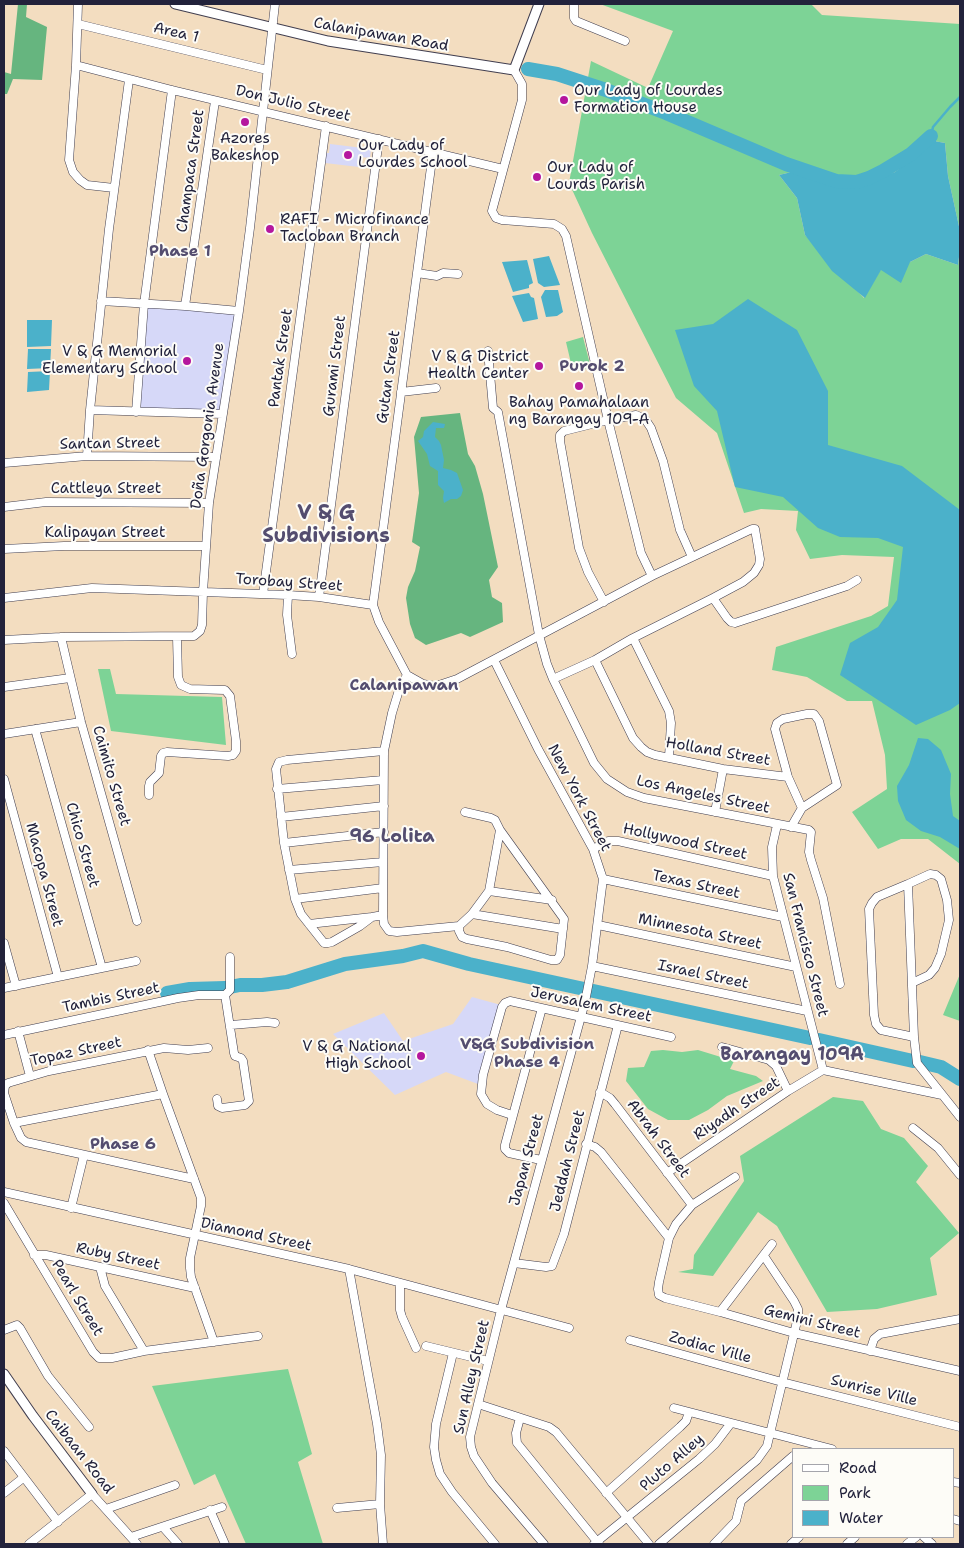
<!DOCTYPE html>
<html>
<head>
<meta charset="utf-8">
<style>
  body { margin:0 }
  #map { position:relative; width:964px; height:1548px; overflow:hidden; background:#f3ddc0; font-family:"Shantell Sans",sans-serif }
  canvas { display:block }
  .frame { position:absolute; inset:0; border:5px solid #22223b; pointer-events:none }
  .legend { position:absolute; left:792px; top:1448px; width:162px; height:90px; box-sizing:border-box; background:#fdfcf7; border:1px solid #a5a5ac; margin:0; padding:6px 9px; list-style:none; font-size:15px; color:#22223b }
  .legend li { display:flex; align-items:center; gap:10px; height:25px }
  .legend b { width:25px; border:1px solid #a5a5ac }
</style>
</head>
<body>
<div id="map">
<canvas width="964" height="1548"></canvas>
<div class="frame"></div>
<ul class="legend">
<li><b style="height:6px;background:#fff"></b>Road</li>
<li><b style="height:14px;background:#7dd396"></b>Park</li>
<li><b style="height:14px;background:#4bb1ca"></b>Water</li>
</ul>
</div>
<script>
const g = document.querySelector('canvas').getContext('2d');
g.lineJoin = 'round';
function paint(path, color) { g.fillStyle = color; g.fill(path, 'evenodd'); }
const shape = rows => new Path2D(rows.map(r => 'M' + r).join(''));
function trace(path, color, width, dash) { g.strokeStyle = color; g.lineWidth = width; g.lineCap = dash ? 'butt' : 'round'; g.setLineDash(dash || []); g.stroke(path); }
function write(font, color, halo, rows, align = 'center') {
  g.font = font + ' "Shantell Sans",sans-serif'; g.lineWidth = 4; g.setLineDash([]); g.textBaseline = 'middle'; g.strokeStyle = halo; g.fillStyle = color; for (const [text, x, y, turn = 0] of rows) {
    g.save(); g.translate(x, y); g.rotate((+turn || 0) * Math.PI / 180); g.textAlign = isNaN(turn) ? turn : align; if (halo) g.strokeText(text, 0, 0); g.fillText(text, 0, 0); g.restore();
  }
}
paint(shape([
  [330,144,371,149,370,158,360,157,359,167,325,163,326,153,329,153],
  [148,306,237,314,221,412,140,408],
  [472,997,501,1005,478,1084,446,1072,395,1095,333,1034,384,1013,403,1041,453,1024]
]), '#d6d8f8');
paint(shape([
  [600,4,811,4,822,15,960,24,960,231,948,176,945,143,934,141,895,172,859,186,804,169,779,175,797,198,805,235,864,298,881,269,910,262,926,254,958,265,960,249,960,864,928,839,901,839,878,849,852,812,887,789,885,755,872,701,847,701,807,677,772,670,776,647,871,616,888,606,894,557,842,555,810,559,796,530,798,511,761,509,744,513,717,433,676,398,592,233,569,183,591,61,648,88,673,31],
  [583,337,591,368,573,372,566,342],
  [98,669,110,669,116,694,222,697,226,745,111,731],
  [960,974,960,1021,943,1015],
  [663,1050,682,1052,698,1050,734,1061,730,1069,756,1076,763,1081,727,1096,708,1110,689,1120,668,1120,648,1109,626,1081,628,1068,644,1067,651,1051],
  [833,1097,863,1101,881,1129,904,1138,928,1166,916,1182,959,1233,930,1258,937,1295,877,1309,827,1312,777,1226,758,1212,713,1276,678,1272,693,1269,694,1255,744,1181,740,1156],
  [288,1369,312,1454,298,1462,323,1544,246,1544,215,1474,194,1485,152,1386]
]), '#7dd396');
paint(shape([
  [18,4,27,4,26,17,47,27,42,80,13,79,7,94,4,94,4,72,11,74],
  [460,413,468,454,475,466,483,494,498,567,489,580,492,597,502,603,503,622,470,637,461,633,426,645,415,638,410,624,406,598,408,587,415,571,420,547,412,542,419,493,414,437,421,417]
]), '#66b57f');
paint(shape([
  [934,141,945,143,948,176,960,231,960,249,958,265,926,254,910,262,901,283,881,270,865,298,832,271,805,235,797,198,779,175,804,169,859,186,895,172],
  [549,256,560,285,544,287,538,283,533,259],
  [527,260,533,283,529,285,529,288,513,292,502,262],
  [545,290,558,290,563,312,557,316,546,317,541,297],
  [529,293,531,297,534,298,538,319,523,322,512,296],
  [748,299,797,330,828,391,828,445,902,466,960,510,960,703,950,710,916,725,840,675,850,643,878,627,897,600,903,547,878,538,840,537,818,528,783,497,735,487,717,411,694,386,675,330,713,324],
  [27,320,52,320,51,346,27,347],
  [28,349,51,349,50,368,27,369],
  [50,371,49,390,27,392,28,372],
  [433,422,445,424,444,428,436,428,435,437,439,441,441,445,444,460,443,468,451,470,457,473,463,490,461,496,457,499,451,499,444,503,443,498,444,491,438,485,438,471,430,466,427,454,418,441,423,437,424,431],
  [918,738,928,739,941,750,951,774,950,794,953,816,960,821,960,849,940,837,921,831,906,820,898,801,897,786,909,765]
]), '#4bb1ca');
trace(shape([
  [935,142,931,136,933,127,950,107,960,97]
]), '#4bb1ca', 2.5);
trace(shape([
  [528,69,557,74,606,90,666,113,786,164,836,181,857,182,869,178,883,171,911,154,931,136],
  [167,993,190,989,225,988,240,985,262,985,287,982,345,964,403,956,423,951,469,964,810,1038],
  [819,1040,913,1061],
  [920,1062,941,1067,960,1079]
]), '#4bb1ca', 14);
const minor = shape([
  [78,4,76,65,69,160,73,172,80,180,87,185,114,188],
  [574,4,574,18,576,21,625,41],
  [78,24,267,70],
  [76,65,172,90,503,169],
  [514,70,522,84,522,100,492,211,496,218,502,220,554,224,562,229,566,236,608,420,641,553,652,576],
  [433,152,373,605,379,622,407,675,423,684,436,686,457,679,652,576,752,529,755,529,760,559,759,565,754,573,743,582,713,598,633,638],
  [417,273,437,276,443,273,458,274],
  [101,301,185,306,239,311],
  [185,306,215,101],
  [488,351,493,408,498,412,539,635,547,664,553,679,594,763,607,779,627,792,644,798,809,830,811,832,809,852,811,860,823,898,840,984],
  [401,392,436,388],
  [90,410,223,414],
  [136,412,144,304,172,90],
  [87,456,90,410,109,229,129,80],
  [4,463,87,456,216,457],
  [4,507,46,502,209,503],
  [4,549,64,546,206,546],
  [263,594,326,126],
  [288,595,287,615,292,654],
  [319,597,379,139],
  [4,598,92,588,288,595,319,597,373,605],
  [713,598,727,618,731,622,735,623,847,586,857,580],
  [604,602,588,572,579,548,560,441,560,435,564,431,608,420,636,415,645,419,651,428,663,461,680,530,692,557],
  [61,637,81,722,137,921],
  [4,640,61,637,194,636,200,631,202,625,203,592,209,503,239,311,250,228,275,4],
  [494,660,538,749,593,849,603,879,592,966,585,1002,501,1310,470,1437,471,1447,474,1456,492,1483,544,1544],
  [407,675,399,690,392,713,384,751,383,915,384,924,389,931,397,932,459,926,472,914,489,891,500,830,564,919,560,955,557,960,551,960,507,947,467,939,462,937,459,931,459,926],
  [553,679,595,660],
  [4,687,70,678],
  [35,729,102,968],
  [4,734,81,722],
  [669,757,671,723,669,711,633,638,595,660,633,738,641,747,647,752,655,755,723,769,788,777],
  [4,779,58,977],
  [277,789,383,780],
  [149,795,149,786,150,782,159,773,161,756,163,753,167,752,228,756,233,755,236,751,236,741,230,696,225,690,190,689,181,685,178,677,177,637],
  [465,812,491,818,495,820,500,830],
  [715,812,723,769],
  [281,817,384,806],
  [777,825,772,847,773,876,823,1070],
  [791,827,802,808,837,785,819,721,814,714,807,714,783,719,777,723,775,729,788,777,802,808],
  [284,843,384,832],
  [593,849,608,841,618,841,773,876],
  [289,870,383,862],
  [603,879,783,917],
  [908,884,877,897,872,903,869,909,874,1015,876,1024,881,1030,914,1037],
  [489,891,552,900],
  [295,899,383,888],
  [472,914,563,929],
  [383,915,372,917,360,926,332,942,328,943,324,943,301,914,295,899,284,843,276,769,279,762,287,760,384,751],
  [309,924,372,917],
  [598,925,796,967],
  [4,943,16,986],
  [592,966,807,1011],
  [912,983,929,975,935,968,941,954,949,920,947,900,941,879,936,875,930,874,908,884,914,1037,917,1063,960,1117],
  [4,988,136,961],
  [225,995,230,990,230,957],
  [231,1025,267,1022,275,1023],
  [18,1031,30,1076],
  [4,1035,178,998,199,995,225,995],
  [722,1047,769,1060,776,1066,788,1091],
  [148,1050,163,1094,201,1198,201,1206,190,1258,190,1268,191,1277,214,1342],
  [823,1070,942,1095],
  [600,1092,610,1098,615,1104,692,1205],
  [217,1099,218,1106,222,1108,245,1105,249,1101,243,1061,241,1058,235,1056,234,1053,225,995],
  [512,1115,497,1110,487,1104,481,1094,483,1075,502,1007,505,1003,510,1001,671,1037],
  [14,1123,163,1094],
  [913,1128,938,1148,960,1175],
  [586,1144,595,1147,601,1152,669,1238],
  [541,1160,509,1153,505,1149,505,1145,542,1008],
  [667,1173,788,1091,823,1070],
  [735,1177,692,1205,676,1224,669,1238,659,1282,658,1289,659,1295,665,1298,720,1312,794,1333,960,1371],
  [194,1179,26,1142,21,1138,14,1123,4,1093,5,1086,8,1083,49,1071,164,1048,188,1050,208,1048],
  [4,1192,349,1269,569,1328],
  [4,1203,93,1352,99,1358,112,1358,144,1351,258,1336],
  [71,1208,84,1155],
  [34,1255,46,1255,195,1288],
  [514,1263,546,1267,552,1266,564,1234,618,1025],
  [100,1267,105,1286,144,1351],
  [349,1269,377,1424,381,1455,380,1504,383,1544],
  [400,1283,400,1310,402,1317,416,1348],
  [720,1312,772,1244],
  [4,1330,17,1325,20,1328,48,1376,89,1427],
  [630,1340,782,1382,960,1427],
  [426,1346,488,1361],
  [870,1351,874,1339,880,1334,960,1319],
  [453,1353,436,1424,434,1447,436,1460,440,1474,452,1492,495,1544],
  [478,1404,549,1427,556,1432,649,1544],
  [674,1408,832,1449],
  [520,1418,516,1433,517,1443,599,1544],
  [4,1451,58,1522],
  [953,1482,960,1483],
  [4,1493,23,1478],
  [606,1493,680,1427,686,1421,689,1412],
  [337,1508,380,1504],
  [106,1509,175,1485],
  [210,1510,225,1544],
  [953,1519,960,1521],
  [163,1527,178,1544],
  [131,1537,222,1507],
  [924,1537,932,1544],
  [29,1544,92,1494,137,1544],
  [594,1544,699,1459,715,1444,731,1423],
  [659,1544,757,1460,767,1446,798,1317,798,1309,794,1301,764,1256],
  [714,1544,736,1521,741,1501,793,1456],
  [791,1544,799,1537],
  [847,1544,855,1537],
  [907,1544,916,1537]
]);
const tertiary = shape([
  [175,4,328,41,514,70,539,4],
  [4,1374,33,1416,92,1494]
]);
trace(minor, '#413e4f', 9);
trace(tertiary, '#413e4f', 11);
trace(minor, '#fff', 8);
trace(tertiary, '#fff', 9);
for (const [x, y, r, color] of [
  [564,100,5,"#b5179e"],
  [245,122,5,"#b5179e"],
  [348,155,5,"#b5179e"],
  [537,177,5,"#b5179e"],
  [270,229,5,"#b5179e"],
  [187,361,5,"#b5179e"],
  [539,366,5,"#b5179e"],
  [579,386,5,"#b5179e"],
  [421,1056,5,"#b5179e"]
]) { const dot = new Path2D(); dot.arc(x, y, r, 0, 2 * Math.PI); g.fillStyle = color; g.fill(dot); trace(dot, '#fdfcf7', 2); }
write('15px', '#22223b', '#fdfcf7', [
  ["Area 1",176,33,13],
  ["Calanipawan Road",381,35,10],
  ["Don Julio Street",293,104,13],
  ["Champaca Street",191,171,-82],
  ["Pantak Street",281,358,-82],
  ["Gurami Street",335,366,-83],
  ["Gutan Street",389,377,-82],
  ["Doña Gorgonia Avenue",208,426,-82],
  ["Santan Street",110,444,-1],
  ["Cattleya Street",106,489],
  ["Kalipayan Street",105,533],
  ["Torobay Street",289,583,4],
  ["Holland Street",718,752,10],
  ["Caimito Street",111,776,74],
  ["Los Angeles Street",703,795,12],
  ["New York Street",579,798,62],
  ["Hollywood Street",685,842,12],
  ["Chico Street",82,845,74],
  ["Macopa Street",44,875,75],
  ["Texas Street",696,885,12],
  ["Minnesota Street",700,932,12],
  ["San Francisco Street",805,945,76],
  ["Israel Street",703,975,12],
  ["Tambis Street",111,998,-12],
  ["Jerusalem Street",591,1005,12],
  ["Topaz Street",76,1052,-12],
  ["Riyadh Street",737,1109,-34],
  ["Abrah Street",658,1139,53],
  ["Japan Street",527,1160,-75],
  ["Jeddah Street",568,1161,-76],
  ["Diamond Street",256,1235,12],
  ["Ruby Street",118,1257,12],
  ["Pearl Street",77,1298,59],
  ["Gemini Street",812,1322,14],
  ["Zodiac Ville",710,1348,15],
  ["Sun Alley Street",472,1377,-77],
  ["Sunrise Ville",874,1391,14],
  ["Caibaan Road",79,1452,52],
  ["Pluto Alley",672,1463,-41]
]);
write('15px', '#22223b', '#fdfcf7', [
  ["Our Lady of Lourdes",574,91],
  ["Formation House",574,108],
  ["Azores",245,139,"center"],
  ["Bakeshop",245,156,"center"],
  ["Our Lady of",358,146],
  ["Lourdes School",358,163],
  ["Our Lady of",547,168],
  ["Lourds Parish",547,185],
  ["RAFI - Microfinance",280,220],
  ["Tacloban Branch",280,237],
  ["V & G Memorial",177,352,"right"],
  ["Elementary School",177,369,"right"],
  ["V & G District",529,357,"right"],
  ["Health Center",529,374,"right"],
  ["Bahay Pamahalaan",579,403,"center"],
  ["ng Barangay 109-A",579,420,"center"],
  ["V & G National",411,1047,"right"],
  ["High School",411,1064,"right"]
], 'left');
write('bold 16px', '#544d6f', '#fdfcf7', [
  ["Phase 1",180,252],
  ["Purok 2",592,367],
  ["Calanipawan",404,686],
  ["V&G Subdivision",527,1045],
  ["Phase 4",527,1063],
  ["Phase 6",123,1145]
]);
write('bold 18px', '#544d6f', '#fdfcf7', [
  ["96 Lolita",392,837],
  ["Barangay 109A",792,1055]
]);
write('bold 20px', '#544d6f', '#fdfcf7', [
  ["V & G",326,514],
  ["Subdivisions",326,537]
]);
</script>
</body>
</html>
